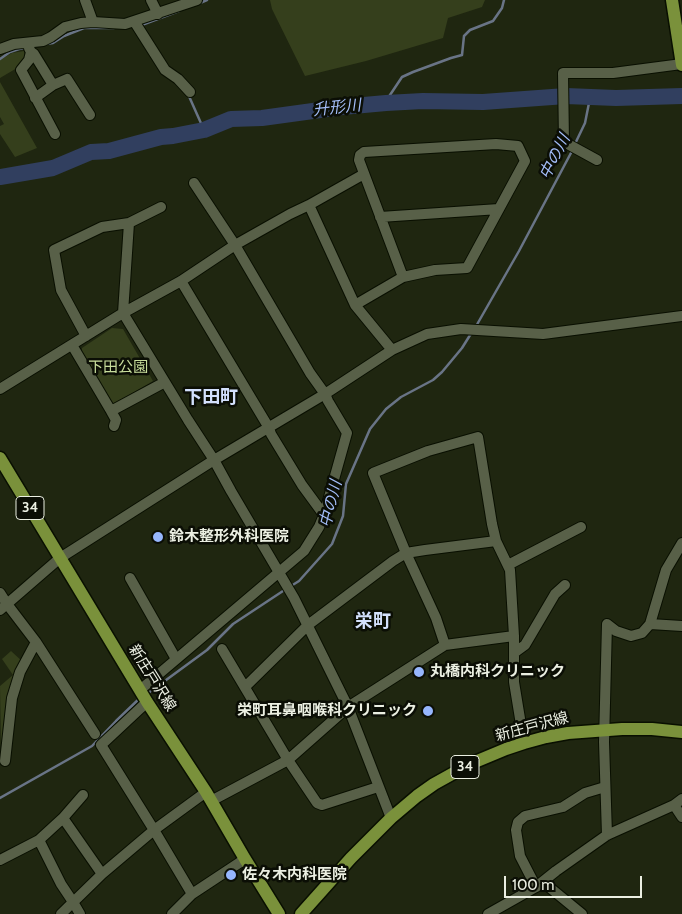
<!DOCTYPE html>
<html>
<head>
<meta charset="utf-8">
<style>
  body { margin:0 }
  #map { position:relative; width:682px; height:914px; overflow:hidden; background:#1f2610; font-family:Cabin,sans-serif }
  canvas { display:block }
  .scale { position:absolute; left:504px; top:876px; width:138px; height:22px; box-sizing:border-box; border:2px solid #ebefe2; border-top:0; padding-left:6px; font-size:15px; line-height:18px; white-space:nowrap; color:#ebefe2; -webkit-text-stroke:4px #0b0e05; paint-order:stroke }
</style>
</head>
<body>
<div id="map">
<canvas width="682" height="914"></canvas>
<div class="scale">100 m</div>
</div>
<script>
const g = document.querySelector('canvas').getContext('2d');
g.lineJoin = 'round';
function paint(path, color) { g.fillStyle = color; g.fill(path, 'evenodd'); }
const shape = rows => new Path2D(rows.map(r => 'M' + r).join(''));
function trace(path, color, width, dash) { g.strokeStyle = color; g.lineWidth = width; g.lineCap = dash ? 'butt' : 'round'; g.setLineDash(dash || []); g.stroke(path); }
function write(font, color, halo, rows, align = 'center') {
  g.font = font + ' Cabin,"Noto Sans JP",sans-serif'; g.lineWidth = 5; g.setLineDash([]); g.textBaseline = 'middle'; g.strokeStyle = halo; g.fillStyle = color; for (const [text, x, y, turn = 0] of rows) {
    g.save(); g.translate(x, y); g.rotate((+turn || 0) * Math.PI / 180); g.textAlign = isNaN(turn) ? turn : align; if (halo) g.strokeText(text, 0, 0); g.fillText(text, 0, 0); g.restore();
  }
}
paint(shape([
  [270,0,485,0,482,7,448,18,443,38,366,61,305,76,272,9],
  [24,51,25,59,17,68,0,78,0,60,12,53],
  [0,82,37,148,15,157,0,134,0,126,4,124,0,117],
  [112,328,123,329,153,381,112,405,82,355,82,348],
  [11,651,23,662,4,749,1,751,0,686,13,675,2,659]
]), '#353f1c');
trace(shape([
  [200,3,207,0],
  [139,26,179,11],
  [46,44,53,43,64,36,84,28,114,28],
  [0,59,10,52,19,49,26,48],
  [188,94,204,130],
  [386,103,388,98,402,77,413,72,451,58,462,55,464,36,470,30,493,21,502,8,504,0],
  [574,146,585,123,590,98],
  [475,328,519,251,572,151],
  [291,586,299,581,332,544,343,516,346,484,370,429,386,409,401,397,433,380,442,372,462,348,472,332],
  [147,694,207,650,233,624,286,589],
  [0,798,92,746,116,721,140,698]
]), '#697486', 2.5);
trace(shape([
  [0,177,53,168,91,152,109,151,161,137,173,136,204,130,231,119,262,118,342,107,386,103,423,101,483,102,566,96,616,98,682,96]
]), '#313f5f', 16);
const minor = shape([
  [85,0,93,22],
  [151,0,158,14],
  [134,21,165,70,178,79,190,92],
  [29,48,31,52,34,54,53,85],
  [0,49,14,44,43,41,51,37,65,27,81,23,93,22,125,24,197,0],
  [31,52,29,60,21,70,55,134],
  [35,98,53,85,67,79,90,115],
  [597,160,564,142,563,73,613,73,682,64],
  [309,205,364,174],
  [380,217,499,209],
  [129,223,161,207],
  [181,281,269,428,271,434,302,485,324,515],
  [355,305,403,277,435,270,467,268,525,161,518,146,496,144,364,152,360,155,359,160,403,277],
  [86,336,61,290,54,250,102,227,129,223,123,313,188,420,214,460,231,491,294,598,348,707,391,818],
  [72,345,111,411,116,420,114,426],
  [0,389,123,313,181,281,235,245,290,214,309,205,355,305,392,350],
  [111,411,165,382],
  [508,565,581,527],
  [130,578,176,659],
  [0,593,7,604,36,642,95,734],
  [0,610,60,558,214,460,325,394,392,350,427,334,461,329,543,334,682,316],
  [607,624,616,631,631,636,642,633,650,624,682,626],
  [650,624,666,570,682,543],
  [445,645,514,636],
  [222,649,288,760,317,803,322,805,378,787],
  [514,653,525,645,555,594,565,585],
  [245,687,308,625,393,561,406,553,425,550,496,541],
  [140,690,304,551,319,527,324,515,347,433,328,401,325,394,310,373,235,245,194,183],
  [147,702,101,745,154,830,192,894],
  [5,761,12,698,20,672,36,642],
  [211,801,288,760,348,707,445,645,436,618,406,553,373,473,428,451,478,437,492,524,496,541,510,570,514,636,514,682,524,743],
  [674,805,682,817],
  [63,818,83,795],
  [607,835,604,742,607,624],
  [39,840,61,884,73,902,80,914],
  [0,860,39,840,63,818,102,874],
  [543,882,582,914],
  [536,887,520,856,516,830,518,822,525,816,563,807,585,793,605,787],
  [61,914,102,874,154,830,206,792],
  [172,914,192,894,245,859],
  [488,914,536,887,556,871,607,835,674,805,682,799]
]);
const major = shape([
  [672,0,682,65],
  [0,458,147,702,206,792,245,859,279,914],
  [301,914,351,858,391,818,417,796,434,784,470,764,506,749,524,743,546,737,568,733,622,729,652,729,682,732]
]);
trace(minor, '#090f00', 12);
trace(major, '#090f00', 15);
trace(minor, '#586048', 10);
trace(major, '#7a913b', 12);
for (const [x, y, r, color] of [
  [158,537,6,"#96b6fd"],
  [419,672,6,"#96b6fd"],
  [428,711,6,"#96b6fd"],
  [231,875,6,"#96b6fd"]
]) { const dot = new Path2D(); dot.arc(x, y, r, 0, 2 * Math.PI); g.fillStyle = color; g.fill(dot); trace(dot, '#0b0e05', 2); }
for (const [x, y, w] of [
  [30,508,28],
  [465,767,28]
]) { const box = new Path2D(); box.roundRect(x - w / 2, y - 11.5, w, 23, 4); g.fillStyle = '#0b0e05'; g.fill(box); trace(box, '#ebefe2', 1); }
write('bold 14px', '#ebefe2', null, [
  ["34",30,508],
  ["34",465,767]
]);
write('15px', '#c8dd9c', '#0b0e05', [
  ["下田公園",118,368]
]);
write('bold 15px', '#ebefe2', '#0b0e05', [
  ["鈴木整形外科医院",169,537],
  ["丸橋内科クリニック",430,672],
  ["栄町耳鼻咽喉科クリニック",417,711,"right"],
  ["佐々木内科医院",242,875]
], 'left');
write('15px', '#ebefe2', '#0b0e05', [
  ["新庄戸沢線",152,678,58],
  ["新庄戸沢線",532,727,-15]
]);
write('italic 16px', '#a3bdf8', '#0b0e05', [
  ["升形川",337,108,-6],
  ["中の川",555,157,-63],
  ["中の川",331,504,-76]
]);
write('bold 18px', '#d3e0fc', '#0b0e05', [
  ["下田町",211,398],
  ["栄町",373,622]
]);
</script>
</body>
</html>
